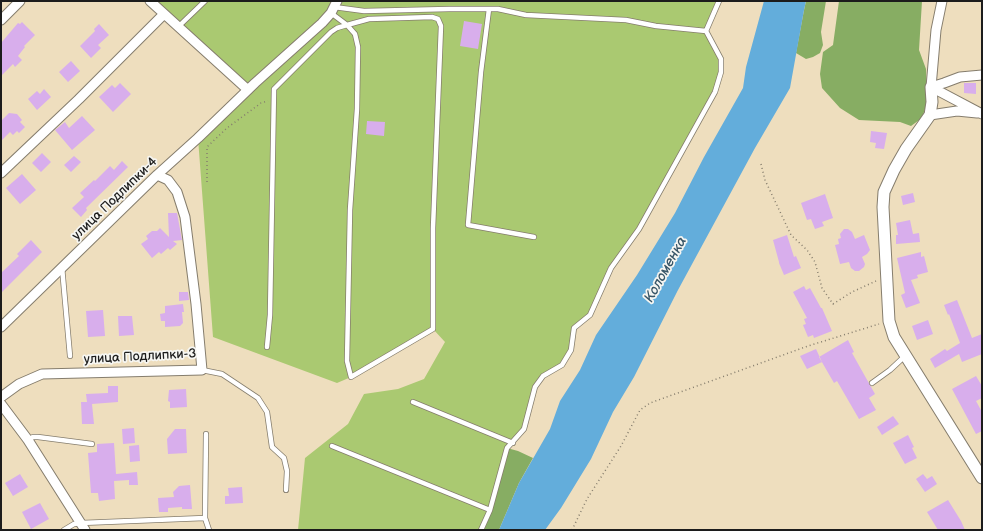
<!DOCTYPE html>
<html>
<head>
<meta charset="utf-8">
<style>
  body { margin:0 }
  #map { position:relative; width:983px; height:531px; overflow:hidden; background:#eedebe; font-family:"Balsamiq Sans",sans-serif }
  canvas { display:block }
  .frame { position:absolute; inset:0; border:2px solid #1c1c1c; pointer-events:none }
</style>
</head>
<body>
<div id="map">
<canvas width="983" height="531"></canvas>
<div class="frame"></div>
</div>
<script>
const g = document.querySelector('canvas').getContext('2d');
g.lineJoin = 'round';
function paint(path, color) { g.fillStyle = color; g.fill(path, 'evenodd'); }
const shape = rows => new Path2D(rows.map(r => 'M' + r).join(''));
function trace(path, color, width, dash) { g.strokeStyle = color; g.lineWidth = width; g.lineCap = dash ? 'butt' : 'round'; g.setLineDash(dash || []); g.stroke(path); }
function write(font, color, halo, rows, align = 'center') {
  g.font = font + ' "Balsamiq Sans",sans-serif'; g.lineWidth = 3.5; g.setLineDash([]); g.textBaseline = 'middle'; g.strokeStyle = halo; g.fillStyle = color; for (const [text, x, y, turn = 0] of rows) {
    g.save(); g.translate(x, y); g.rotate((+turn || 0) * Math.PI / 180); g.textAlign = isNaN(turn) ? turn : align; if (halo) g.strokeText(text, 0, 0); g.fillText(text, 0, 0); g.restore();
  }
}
paint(shape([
  [150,1,719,1,706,31,721,59,721,72,715,92,639,229,611,268,590,315,574,328,571,350,562,365,543,376,535,387,524,429,507,448,490,510,481,530,298,530,305,458,348,424,364,394,398,389,424,379,445,342,433,329,351,377,337,383,213,337,198,138,248,90]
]), '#aac971');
paint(shape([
  [806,1,826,1,821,32,823,45,820,53,813,57,806,59,796,53,804,10],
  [839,1,922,1,919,50,926,69,927,103,922,118,911,126,900,122,859,120,840,108,822,88,820,74,823,52,833,45],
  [507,448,518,451,533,458,519,483,499,530,481,530,490,510]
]), '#87ad63');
paint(shape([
  [764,1,806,1,804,10,790,88,755,148,678,290,634,377,613,412,591,459,561,508,545,530,499,530,519,483,550,429,560,401,580,370,596,335,637,275,675,213,704,157,743,88,746,67]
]), '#63addb');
paint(shape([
  [464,21,482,24,478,49,460,46],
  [22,22,35,35,24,46,25,47,18,56,22,60,15,67,13,64,1,76,1,43,18,23,20,24],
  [99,24,109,35,98,45,101,48,91,58,80,46,95,31,94,29],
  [71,61,80,71,68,82,59,72],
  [120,83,131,94,113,112,99,97,112,85,115,88],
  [964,83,976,83,976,94,964,93],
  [44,89,51,97,37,110,28,99,37,91,40,94],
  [9,113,17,114,22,120,20,122,25,127,19,133,17,131,13,135,10,132,1,141,1,121],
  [82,116,95,130,72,150,55,130,65,122,69,128],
  [367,121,385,122,384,136,366,134],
  [871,131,887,133,884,149,875,148,876,143,870,142],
  [42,153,51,162,41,172,32,163],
  [74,156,81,162,71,172,64,165],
  [122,161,128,167,86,208,87,210,81,217,72,208,84,197,80,193,94,180,95,181,110,166,114,170],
  [22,174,36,190,20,204,6,188],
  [913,193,915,202,903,205,901,196],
  [825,194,833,218,822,222,824,226,815,229,811,219,807,220,801,203],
  [168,213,177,213,182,240,173,241,177,244,170,250,168,248,161,254,159,252,152,258,141,244,148,239,146,236,152,231,157,231,160,228,169,237],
  [910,220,913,234,919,233,920,242,896,244,896,235,898,235,896,223],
  [844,229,848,229,852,232,855,239,864,235,870,250,867,254,862,257,865,264,864,267,859,271,855,271,851,268,849,262,840,264,835,245,839,244,838,239,841,238,840,234],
  [787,235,794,257,796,256,801,268,784,275,779,263,779,262,773,240],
  [31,240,42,252,1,293,1,273,19,256,17,254],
  [921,252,921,257,924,256,928,272,917,275,918,278,911,280,920,303,906,308,901,295,905,293,897,258],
  [804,286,806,290,810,288,821,308,822,308,832,331,814,338,813,335,808,337,803,325,806,324,804,319,807,318,793,292],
  [179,292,188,292,189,300,179,301],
  [957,300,972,338,982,334,982,354,962,362,959,354,935,368,930,359,945,349,947,351,960,343,949,314,948,315,944,305],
  [183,304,184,312,182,312,183,323,180,326,165,327,165,321,161,321,160,314,165,313,165,306],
  [103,310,105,336,88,337,86,311],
  [118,316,132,316,134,335,119,336],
  [928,320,933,334,917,340,912,326],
  [848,340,854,352,852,353,875,394,869,398,876,410,859,419,837,381,834,383,819,357],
  [816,349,822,362,807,369,800,356],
  [976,376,982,386,982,398,976,401,982,412,982,431,976,434,952,389],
  [108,386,118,386,118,402,92,404,94,424,82,424,81,402,87,402,86,394,108,393],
  [186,389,187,407,170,408,170,402,168,401,169,390],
  [893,416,899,424,882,435,877,427],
  [134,428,135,443,123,444,122,429],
  [175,429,186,429,187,453,168,454,167,439],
  [908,435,914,447,912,448,917,458,905,464,893,443],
  [114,443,116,474,137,472,138,485,129,485,129,480,114,481,115,499,99,501,98,493,91,493,88,453,97,452,97,444],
  [139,445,140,461,130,462,129,446],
  [20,474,28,487,13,496,5,483],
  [923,474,927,479,932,476,937,484,925,492,916,479],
  [190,485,192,509,182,509,182,507,168,508,168,512,159,512,158,498,174,497,173,492,179,486],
  [242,487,243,503,225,504,225,496,229,496,228,488],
  [948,500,961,521,965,530,938,530,927,512],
  [40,503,49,519,31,529,22,512]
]), '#d8aeec');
const service = shape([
  [334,7,364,11,449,9,498,9,526,15,626,20,656,26,706,31],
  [489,9,481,72,468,225,534,237],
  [178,27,205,1],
  [62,267,70,356],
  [267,347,270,315,274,89,331,32,337,28,347,25,355,34,358,47,357,109,350,210,347,361,351,377,433,329,433,228,441,26,438,19,432,17,369,19,347,25,331,13],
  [202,370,222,374,258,398,267,412,272,447,284,458,287,471,286,490],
  [872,383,890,370,905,356],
  [413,402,513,443],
  [206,434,205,518,209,530],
  [28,440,33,437,38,437,92,444],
  [332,446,490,510],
  [64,530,74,524,81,523,205,518],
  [481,530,490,510,507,448,524,429,535,387,543,376,562,365,571,350,574,328,590,315,611,268,639,229,715,92,721,72,721,59,706,31,719,1]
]);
const minor = shape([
  [150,1,248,90],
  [1,20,20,1],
  [931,87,936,30,942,1],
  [931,87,982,114],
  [931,87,944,83,960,77,982,75],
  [930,115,957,111,977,113],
  [1,173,79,99,164,14],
  [1,327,157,175,198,138,255,83,322,23,331,13,337,1],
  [1,397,19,384,42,374,202,370,196,304,185,217,177,192,168,180,157,175],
  [1,404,28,440,85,530]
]);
const tertiary = shape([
  [931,87,932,102,930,115,906,149,894,170,884,192,883,207,889,321,894,337,982,478]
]);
trace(service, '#857d6d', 6);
trace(minor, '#857d6d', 11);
trace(tertiary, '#857d6d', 13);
trace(shape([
  [761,164,765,180,791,235,807,250,815,262,822,288,833,304,852,292,876,281],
  [207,182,207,147,227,128,261,103,268,101],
  [572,530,587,499,621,446,640,410,650,403,808,346,879,324]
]), '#857d6d', 1.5, [1, 3]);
trace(service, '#fff', 4.5);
trace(minor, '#fff', 9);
trace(tertiary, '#fff', 11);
write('13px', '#1c1c1c', '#f6f6f2', [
  ["улица Подлипки-4",115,199,-44],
  ["улица Подлипки-3",140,357,-3]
]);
write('italic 14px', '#385668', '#f6f6f2', [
  ["Коломенка",666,270,-61]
]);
</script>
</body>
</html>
